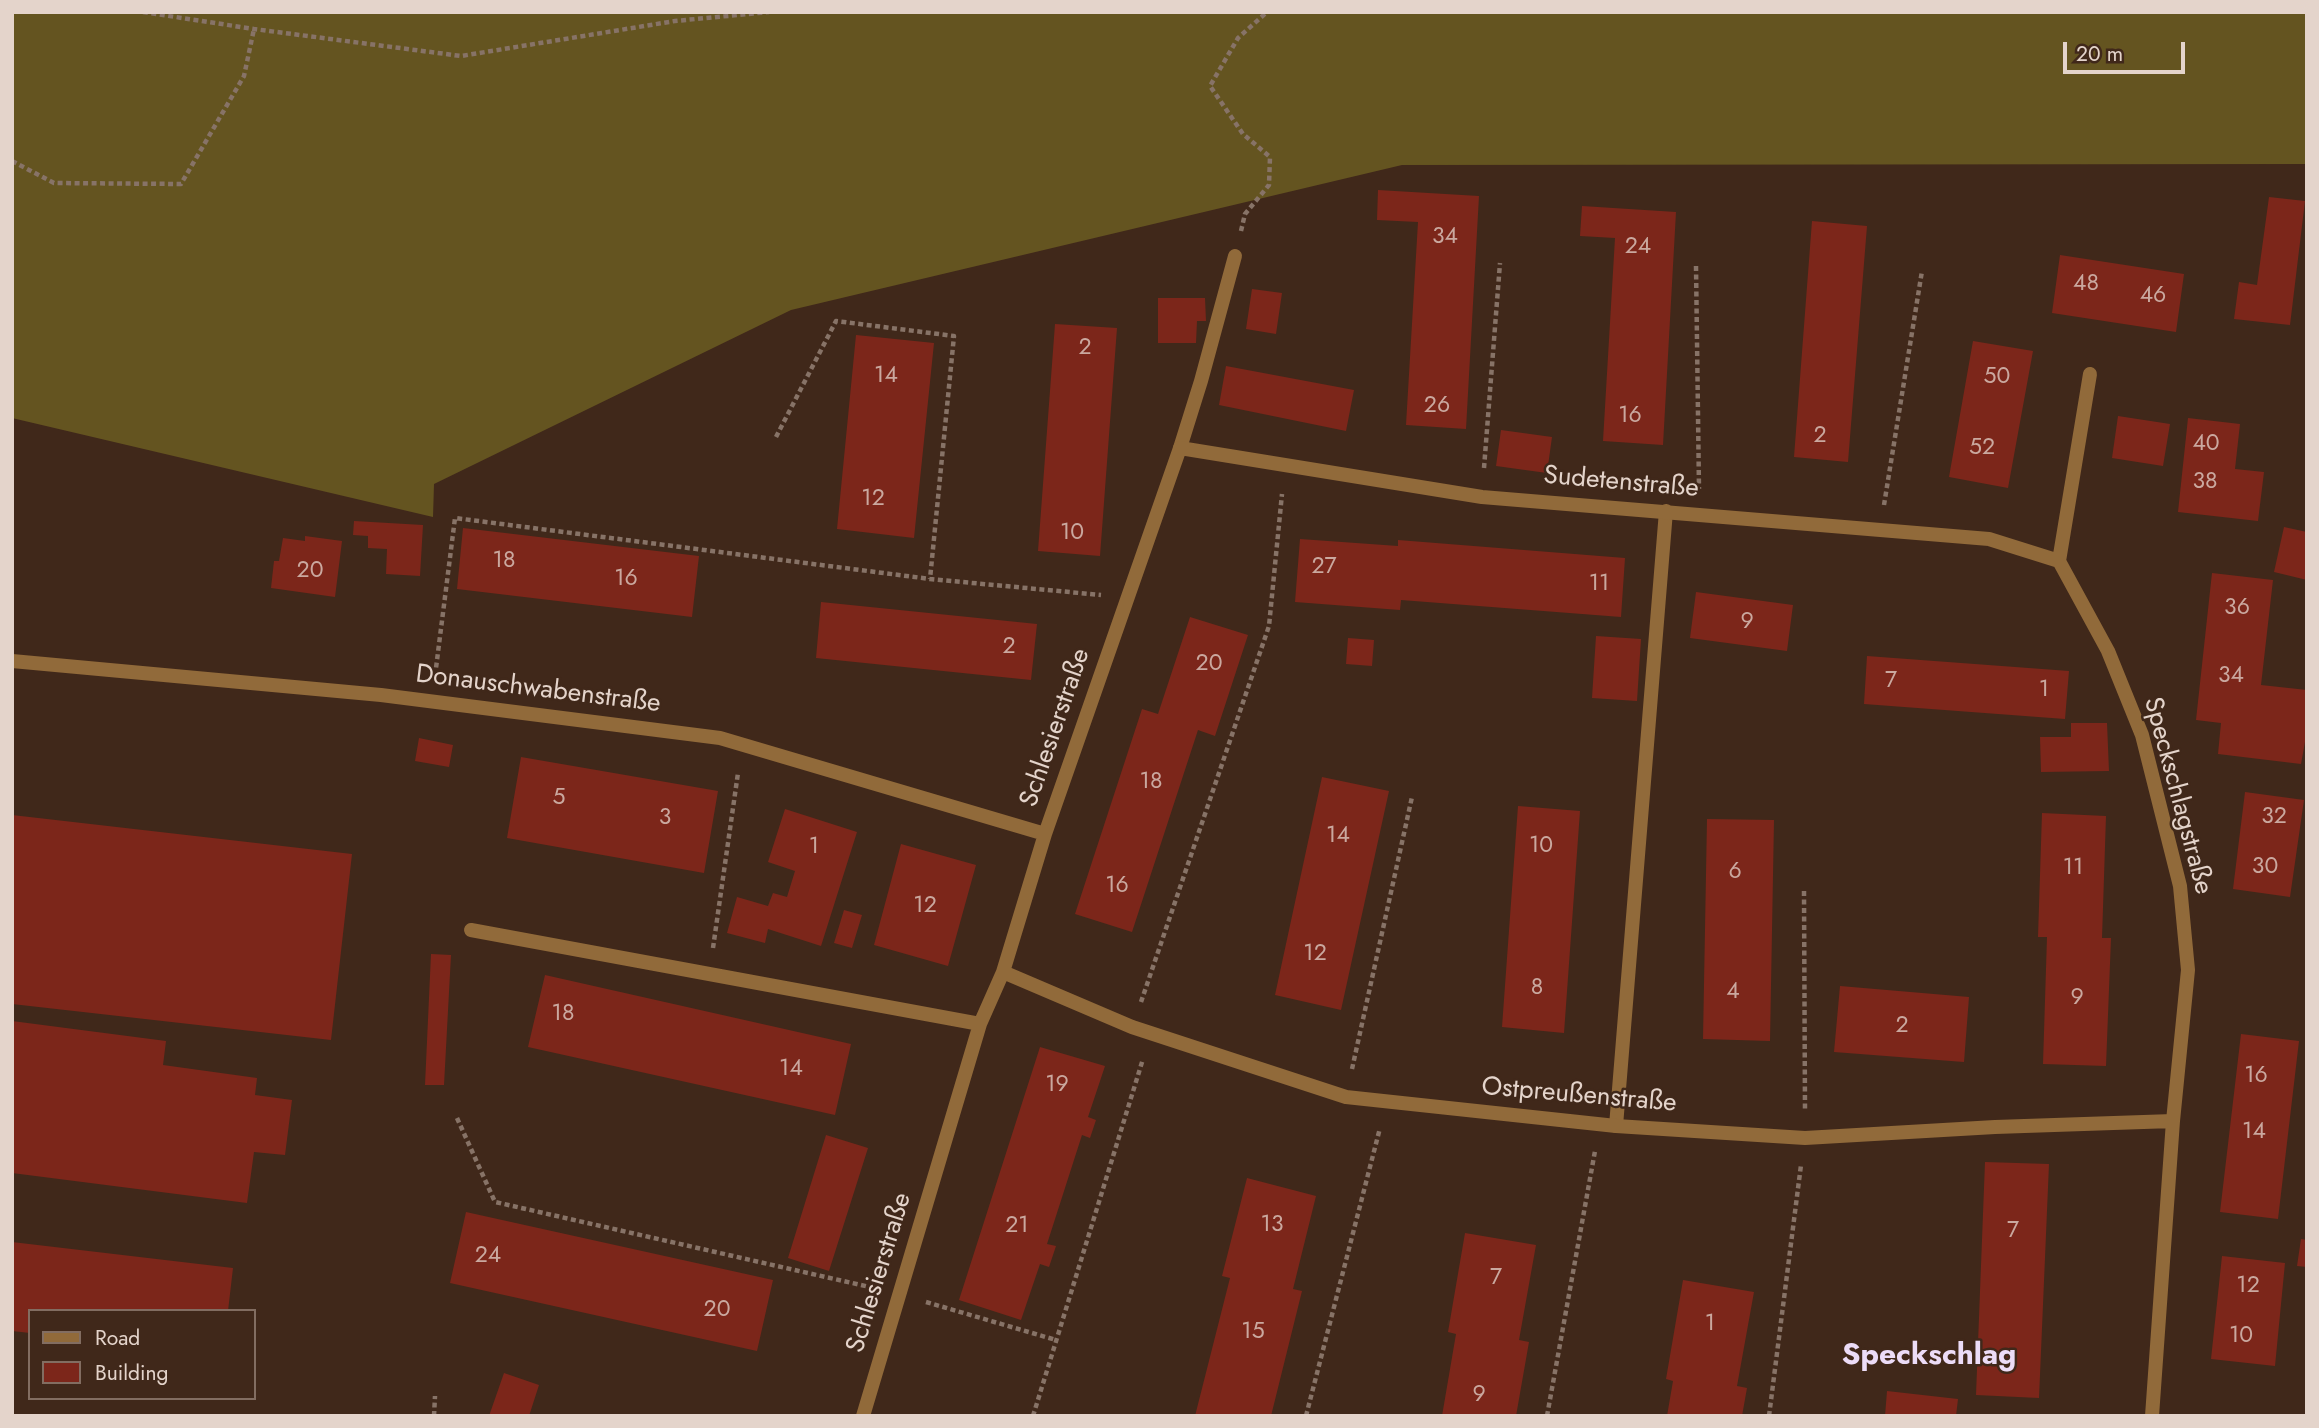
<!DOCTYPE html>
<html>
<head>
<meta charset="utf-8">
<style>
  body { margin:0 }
  #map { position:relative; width:2319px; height:1428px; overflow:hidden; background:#40281a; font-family:Jost,sans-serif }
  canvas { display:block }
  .frame { position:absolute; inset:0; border:14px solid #e4d4cb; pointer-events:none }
  .legend { position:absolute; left:28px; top:1309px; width:228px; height:91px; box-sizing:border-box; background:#40281a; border:2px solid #826d61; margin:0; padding:9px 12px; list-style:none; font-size:21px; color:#e4d4cb }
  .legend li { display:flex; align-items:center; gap:14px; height:35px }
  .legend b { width:35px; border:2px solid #826d61 }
  .scale { position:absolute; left:2063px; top:42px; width:122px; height:32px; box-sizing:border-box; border:4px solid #e4d4cb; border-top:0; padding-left:9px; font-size:21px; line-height:24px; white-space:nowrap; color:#e4d4cb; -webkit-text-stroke:5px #40281a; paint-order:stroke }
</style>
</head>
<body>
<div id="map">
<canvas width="2319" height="1428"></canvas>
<div class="frame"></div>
<ul class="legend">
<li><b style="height:9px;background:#916a3a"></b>Road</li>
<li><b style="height:19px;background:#7c261a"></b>Building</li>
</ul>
<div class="scale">20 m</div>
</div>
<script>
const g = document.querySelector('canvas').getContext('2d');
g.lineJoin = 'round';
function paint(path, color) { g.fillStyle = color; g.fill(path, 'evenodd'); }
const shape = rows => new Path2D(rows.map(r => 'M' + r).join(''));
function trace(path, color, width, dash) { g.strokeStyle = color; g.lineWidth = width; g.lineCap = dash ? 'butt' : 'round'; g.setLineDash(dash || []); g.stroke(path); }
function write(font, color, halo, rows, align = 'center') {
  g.font = font + ' Jost,sans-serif'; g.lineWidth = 5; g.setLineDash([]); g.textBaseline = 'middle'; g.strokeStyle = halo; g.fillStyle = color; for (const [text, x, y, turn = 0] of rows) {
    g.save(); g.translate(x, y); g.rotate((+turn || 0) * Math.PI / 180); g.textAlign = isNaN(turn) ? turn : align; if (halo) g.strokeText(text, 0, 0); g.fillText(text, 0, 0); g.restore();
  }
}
paint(shape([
  [12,12,2307,12,2307,164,1402,165,791,310,434,484,433,517,12,418]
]), '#645420');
paint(shape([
  [1378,190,1479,196,1466,429,1406,425,1418,222,1377,220],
  [2269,197,2305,201,2290,325,2234,319,2239,282,2257,285],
  [1582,206,1676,212,1663,445,1603,441,1615,238,1580,236],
  [1812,221,1867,226,1848,462,1794,457],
  [2060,255,2184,274,2176,332,2052,313],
  [1252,289,1282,293,1276,334,1246,329],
  [1158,298,1205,298,1206,321,1197,321,1196,343,1158,343],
  [1055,324,1117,328,1100,556,1038,551],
  [856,335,934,343,914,538,837,529],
  [1973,341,2033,351,2008,488,1949,477],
  [1226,366,1354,390,1346,431,1219,405],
  [2118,416,2170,424,2163,466,2112,458],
  [2188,418,2240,424,2235,469,2264,472,2258,521,2178,512],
  [1501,430,1552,437,1547,473,1496,466],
  [354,521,423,525,420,576,386,574,387,549,368,548,368,536,353,535],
  [2284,527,2307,532,2307,580,2274,572],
  [463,528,699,556,692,617,457,589],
  [305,536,342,541,335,597,271,588,274,561,279,561,283,538,305,541],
  [1300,539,1398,546,1398,540,1625,558,1621,617,1401,600,1400,610,1295,602],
  [2212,573,2273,580,2261,685,2307,690,2307,731,2301,764,2218,754,2221,723,2196,720],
  [1696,592,1793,605,1787,651,1690,638],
  [821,602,1037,624,1031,680,816,658],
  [1190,617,1248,635,1215,736,1198,730,1132,932,1075,914,1142,709,1158,714],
  [1596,636,1641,639,1637,701,1592,698],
  [1348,638,1374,640,1372,666,1346,664],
  [1867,656,2069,671,2065,719,1864,704],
  [2071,723,2107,723,2109,771,2041,772,2040,737,2071,737],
  [419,738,453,745,449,767,415,761],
  [521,757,718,791,704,873,507,838],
  [1322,777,1389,791,1341,1010,1275,995],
  [2245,792,2304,800,2290,897,2233,889],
  [1518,806,1580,811,1564,1033,1502,1027],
  [785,809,857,832,821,946,768,929,765,943,727,933,737,897,768,906,773,893,787,897,795,871,768,862],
  [2042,813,2106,816,2102,938,2111,938,2106,1066,2043,1064,2047,937,2038,937],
  [12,815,352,854,331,1040,12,1004],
  [1707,819,1774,820,1770,1041,1703,1039],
  [901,844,976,865,948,966,874,945],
  [844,910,862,915,852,948,834,943],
  [431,954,451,955,444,1085,425,1085],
  [545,975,851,1044,835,1115,528,1047],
  [1840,986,1969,997,1964,1062,1834,1052],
  [12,1021,166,1041,163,1065,257,1078,255,1095,292,1100,285,1155,254,1152,247,1203,12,1173],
  [2241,1034,2299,1041,2278,1219,2220,1212],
  [1040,1047,1105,1066,1088,1117,1096,1120,1090,1138,1082,1135,1047,1244,1056,1246,1049,1267,1040,1264,1021,1320,959,1300],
  [826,1135,868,1148,829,1271,788,1258],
  [1985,1162,2049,1164,2039,1398,1976,1395],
  [1247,1178,1316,1196,1293,1289,1302,1291,1271,1416,1195,1416,1230,1278,1222,1276],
  [466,1212,773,1280,757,1351,450,1283],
  [1465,1233,1536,1245,1519,1340,1529,1342,1516,1416,1442,1416,1456,1334,1448,1332],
  [2301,1239,2307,1240,2307,1267,2297,1266],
  [12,1242,233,1268,228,1311,30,1311,30,1333,12,1331],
  [2222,1256,2285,1263,2275,1366,2211,1359],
  [1683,1280,1754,1292,1737,1386,1747,1388,1742,1416,1667,1416,1673,1381,1666,1379],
  [504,1373,539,1385,529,1416,489,1416],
  [1887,1391,1958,1399,1956,1416,1885,1416]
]), '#7c261a');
trace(shape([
  [143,12,254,29,461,56,675,21,769,12],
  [12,161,54,183,181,184,244,76,254,29],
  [1241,231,1245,214,1269,185,1270,157,1243,134,1210,86,1238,38,1267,12],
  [1696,266,1699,489],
  [776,437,836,321,954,336,930,579],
  [1484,468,1500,263],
  [1884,505,1922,271],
  [435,676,455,518,930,579,1101,595],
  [1804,891,1805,1111],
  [713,948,738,773],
  [1141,1002,1269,626,1282,494],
  [1352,1069,1412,797],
  [457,1118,495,1202,874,1288],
  [926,1302,1056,1340],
  [434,1416,435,1396],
  [1033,1416,1143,1059],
  [1306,1416,1380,1128],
  [1547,1416,1595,1151],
  [1769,1416,1801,1165]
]), '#877367', 4.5, [5, 3.5]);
trace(shape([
  [1180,448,1201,381,1235,256],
  [1616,1126,1666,511]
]), '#916a3a', 14);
trace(shape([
  [2090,374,2059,561,2108,651,2142,735,2180,886,2188,970,2173,1121,2152,1416],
  [12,661,381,695,720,738,1045,834],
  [471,930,980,1024],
  [1003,972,1132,1027,1346,1097,1616,1126,1805,1138,1995,1127,2173,1121],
  [863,1416,980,1024,1003,972,1045,834,1180,448,1482,497,1989,539,2059,561]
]), '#916a3a', 14);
write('23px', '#caa89f', null, [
  ["34",1445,237],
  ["24",1638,247],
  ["48",2086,284],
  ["46",2153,296],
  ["2",1085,348],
  ["14",886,376],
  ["50",1997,377],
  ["26",1437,406],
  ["16",1630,416],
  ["2",1820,436],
  ["40",2206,444],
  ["52",1982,448],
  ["38",2205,482],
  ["12",873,499],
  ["10",1072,533],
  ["18",504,561],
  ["27",1324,567],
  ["20",310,571],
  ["16",626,579],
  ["11",1599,584],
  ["36",2237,608],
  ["9",1747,622],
  ["2",1009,647],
  ["20",1209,664],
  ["34",2231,676],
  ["7",1891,681],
  ["1",2044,690],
  ["18",1151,782],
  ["5",559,798],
  ["32",2274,817],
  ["3",665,818],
  ["14",1338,836],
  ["10",1541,846],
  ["1",814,847],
  ["30",2265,867],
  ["11",2073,868],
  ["6",1735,872],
  ["16",1117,886],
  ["12",925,906],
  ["12",1315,954],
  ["8",1537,988],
  ["4",1733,992],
  ["9",2077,998],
  ["18",563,1014],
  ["2",1902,1026],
  ["14",791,1069],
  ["16",2256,1076],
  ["19",1057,1085],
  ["14",2254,1132],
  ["13",1272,1225],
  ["21",1017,1226],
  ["7",2013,1231],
  ["24",488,1256],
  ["7",1496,1278],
  ["12",2248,1286],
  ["20",717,1310],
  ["1",1710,1324],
  ["15",1253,1332],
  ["10",2241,1336],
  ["9",1479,1395]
]);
write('26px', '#e4d4cb', '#40281a', [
  ["Sudetenstraße",1621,483,5],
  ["Donauschwabenstraße",538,690,7],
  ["Schlesierstraße",1056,728,-71],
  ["Speckschlagstraße",2177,796,75],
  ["Ostpreußenstraße",1579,1096,5],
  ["Schlesierstraße",880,1273,-73]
]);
write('bold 30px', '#ecdcf7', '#40281a', [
  ["Speckschlag",1929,1357]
]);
</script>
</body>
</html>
